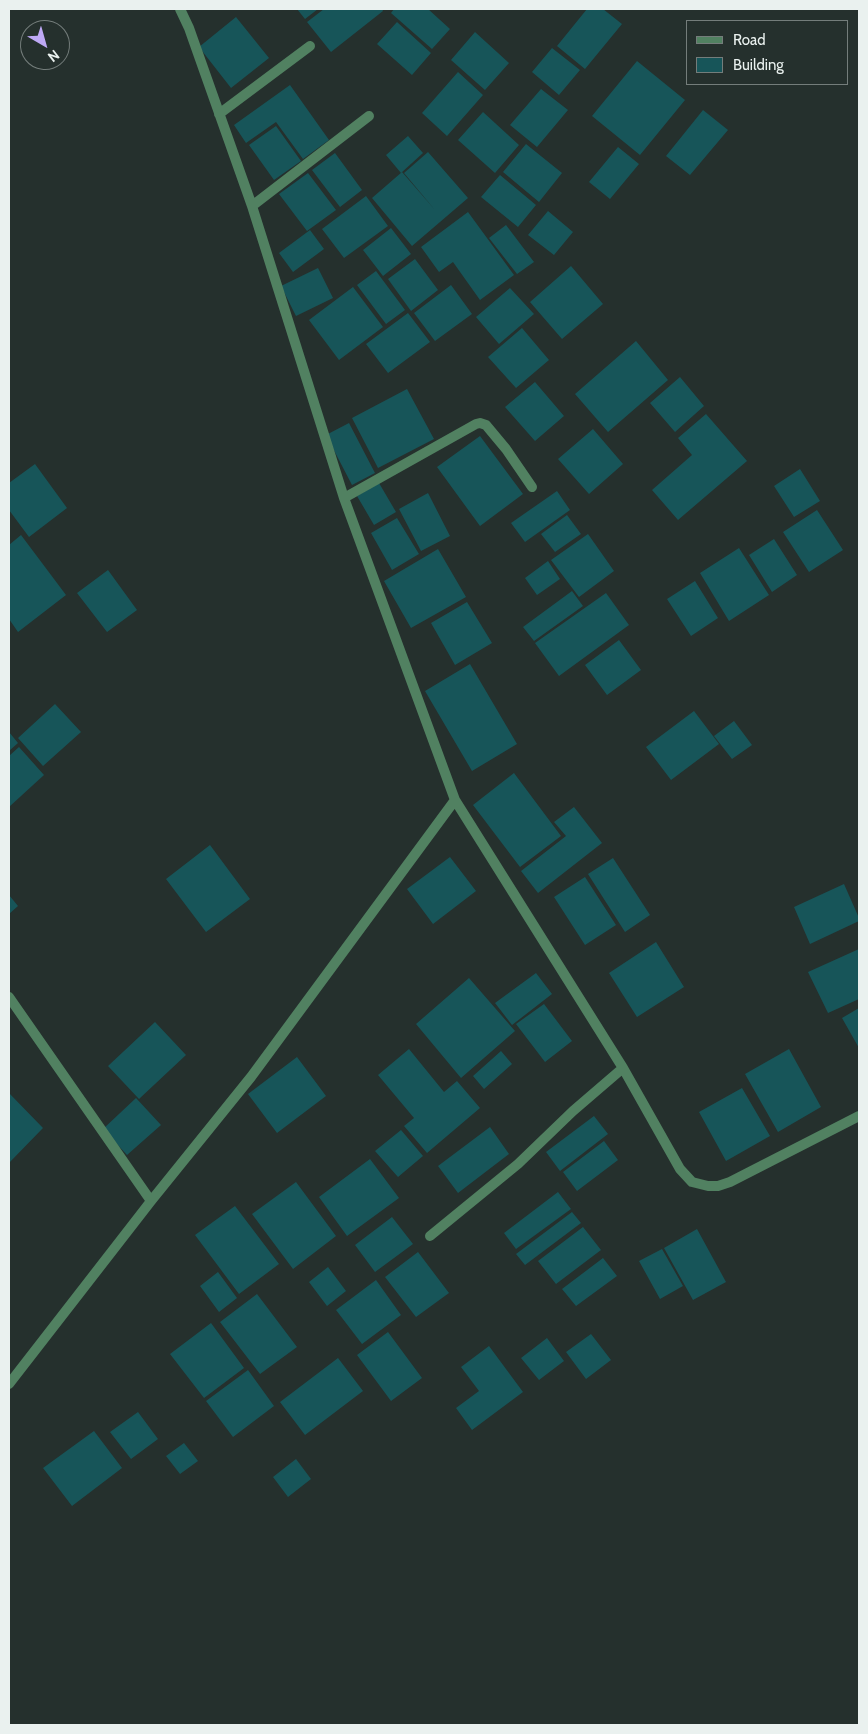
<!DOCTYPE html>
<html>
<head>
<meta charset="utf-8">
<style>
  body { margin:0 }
  #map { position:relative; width:868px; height:1734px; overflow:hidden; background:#25302d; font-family:Cabin,sans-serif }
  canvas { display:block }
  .frame { position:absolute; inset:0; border:10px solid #eaf1ef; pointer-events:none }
  .legend { position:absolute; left:686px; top:20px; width:162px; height:65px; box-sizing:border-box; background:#25302d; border:1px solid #747d7b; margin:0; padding:6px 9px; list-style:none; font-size:15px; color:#eaf1ef }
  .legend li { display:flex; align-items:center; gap:10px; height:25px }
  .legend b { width:25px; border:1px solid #747d7b }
  .north { position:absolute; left:20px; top:20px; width:50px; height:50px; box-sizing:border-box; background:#25302d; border:1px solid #747d7b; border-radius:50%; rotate:142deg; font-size:14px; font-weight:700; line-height:20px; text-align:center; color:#eaf1ef }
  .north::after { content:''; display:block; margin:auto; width:18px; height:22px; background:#bea9f5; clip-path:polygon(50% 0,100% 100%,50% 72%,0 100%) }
</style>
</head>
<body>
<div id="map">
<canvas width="868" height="1734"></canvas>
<div class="frame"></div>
<ul class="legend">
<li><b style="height:6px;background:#518161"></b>Road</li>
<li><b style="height:14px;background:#175559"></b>Building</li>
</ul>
<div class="north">N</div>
</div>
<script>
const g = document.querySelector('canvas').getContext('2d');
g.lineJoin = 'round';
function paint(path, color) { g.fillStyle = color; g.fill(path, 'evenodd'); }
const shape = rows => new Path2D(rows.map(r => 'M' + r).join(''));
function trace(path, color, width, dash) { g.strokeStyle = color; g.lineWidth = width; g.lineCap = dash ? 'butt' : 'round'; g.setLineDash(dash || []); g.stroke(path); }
paint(shape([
  [297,9,318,9,305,19],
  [324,9,382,9,383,11,331,52,307,22],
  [394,9,428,9,450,29,432,49,391,13],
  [587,9,603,9,622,24,585,69,557,46],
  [236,17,269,58,231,88,199,47],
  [397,22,431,53,412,75,377,44],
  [475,32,509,63,485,90,451,60],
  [552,48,580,70,559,95,532,72],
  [637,61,685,100,640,155,592,116],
  [458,72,483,95,447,136,422,113],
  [290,85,329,140,303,159,276,122,246,143,234,125],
  [541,89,568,110,537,147,510,125],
  [703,110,728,130,690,175,666,156],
  [483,112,519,145,495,173,458,140],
  [276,126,301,161,274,180,249,145],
  [408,136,423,153,401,173,386,155],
  [526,144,562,173,539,202,503,172],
  [618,147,639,164,610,199,589,182],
  [428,152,468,198,412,246,372,198,402,172,435,210,404,173],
  [335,153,362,190,340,207,312,170],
  [308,173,336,210,307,231,279,194],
  [500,175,536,205,518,227,481,197],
  [366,196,388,226,344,258,322,229],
  [548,211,573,232,554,255,528,235],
  [468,212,514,275,480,300,453,262,439,272,421,247],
  [506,225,534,262,517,274,489,238],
  [391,228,411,254,383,276,363,250],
  [310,230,324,249,293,272,279,253],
  [415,259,438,290,411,311,388,279],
  [571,266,603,304,562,339,530,302],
  [318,268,333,298,296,316,281,286],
  [376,271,405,310,386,324,357,285],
  [451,285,472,314,435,341,414,313],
  [353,287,383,327,339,360,309,320],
  [510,288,534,314,499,344,476,317],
  [408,313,430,342,388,373,366,344],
  [522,328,549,360,516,388,488,357],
  [636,341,668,380,608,432,575,394],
  [680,377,704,406,675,432,650,403],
  [535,382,564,416,535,441,505,407],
  [407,389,434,439,378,468,352,418],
  [706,414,747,461,678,520,652,490,692,455,678,438],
  [349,423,375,473,352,485,326,435],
  [593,429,623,464,589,494,558,459],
  [480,436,523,494,480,526,437,467],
  [35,464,67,508,29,537,9,510,9,483],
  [800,469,820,501,794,517,774,486],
  [379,483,396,512,374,525,357,496],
  [557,491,570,510,525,542,511,523],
  [428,493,450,536,421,551,399,509],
  [817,510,843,550,809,572,783,532],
  [567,515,581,534,555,552,541,534],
  [397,518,419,554,392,570,371,533],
  [588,534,614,571,579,597,551,560],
  [21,535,66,595,18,632,9,619,9,545],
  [774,539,797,575,772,592,749,555],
  [739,548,769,595,729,621,700,573],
  [438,549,466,597,411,628,384,581],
  [548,561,560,579,537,595,525,578],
  [108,570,137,610,107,632,77,593],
  [695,581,718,618,691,636,667,599],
  [572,591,583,606,534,641,523,627],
  [606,593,629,625,559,676,535,643],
  [467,602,492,643,455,665,431,623],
  [619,640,641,670,607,695,585,665],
  [470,664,517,744,472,771,425,691],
  [55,704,81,732,43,766,18,738],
  [694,711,719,744,671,780,646,747],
  [734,721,752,745,732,759,714,736],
  [9,732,18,743,9,751],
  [19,747,44,775,9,807,9,756],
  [514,773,561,836,520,867,473,805],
  [574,807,602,843,538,893,521,871,566,836,554,822],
  [210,845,250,899,206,932,166,879],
  [450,857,476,891,433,924,407,889],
  [613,858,650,915,625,932,588,874],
  [585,877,616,925,585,945,554,897],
  [844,884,859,918,859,921,810,944,794,907],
  [9,895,18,906,9,914],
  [656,942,684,987,637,1017,609,973],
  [859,949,859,999,828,1013,808,972],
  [536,973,552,994,512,1025,495,1003],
  [469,978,515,1031,461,1078,416,1024],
  [544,1004,572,1041,545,1062,516,1024],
  [859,1008,859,1048,842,1018],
  [155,1022,186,1055,139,1099,108,1066],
  [409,1049,444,1092,457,1081,480,1108,427,1153,404,1126,414,1118,378,1075],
  [789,1049,821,1107,778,1132,745,1074],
  [501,1051,512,1064,484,1089,473,1076],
  [297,1057,326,1096,277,1133,248,1094],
  [742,1088,770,1136,726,1161,699,1112],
  [9,1093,43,1128,9,1163],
  [136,1098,161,1125,127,1155,103,1129],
  [594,1116,608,1134,560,1171,546,1152],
  [490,1127,509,1154,458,1193,438,1166],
  [401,1130,423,1156,398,1177,375,1151],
  [604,1141,618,1160,577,1191,563,1172],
  [370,1159,399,1198,347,1236,319,1197],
  [296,1182,336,1236,293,1269,252,1214],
  [558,1192,571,1209,516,1249,504,1233],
  [235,1206,279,1264,239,1294,195,1235],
  [572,1212,581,1223,525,1265,516,1254],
  [392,1217,413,1244,375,1272,355,1245],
  [583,1227,601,1250,556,1284,538,1261],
  [697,1229,726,1282,693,1300,664,1248],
  [662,1249,683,1286,660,1299,639,1261],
  [418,1252,449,1293,416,1317,385,1277],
  [603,1258,617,1276,576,1306,562,1289],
  [328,1267,346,1291,327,1306,309,1282],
  [218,1272,237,1298,219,1312,200,1286],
  [376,1280,401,1315,362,1344,336,1310],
  [257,1294,297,1347,260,1374,220,1322],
  [211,1323,244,1368,204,1398,170,1354],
  [388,1332,422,1378,391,1401,357,1355],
  [591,1334,611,1360,586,1379,566,1352],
  [547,1338,564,1361,539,1380,521,1358],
  [489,1346,523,1392,472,1430,456,1408,479,1391,461,1367],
  [338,1358,363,1391,305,1435,280,1402],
  [248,1370,274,1406,233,1437,206,1401],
  [138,1412,158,1439,131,1459,110,1432],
  [94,1431,122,1468,72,1506,43,1468],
  [184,1443,198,1461,180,1474,166,1456],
  [296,1459,311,1479,288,1497,273,1477]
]), '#175559');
trace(shape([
  [180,9,189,28,252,206,344,498,455,800,623,1068,680,1169,692,1182,708,1186,718,1186,730,1182,859,1116],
  [219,114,310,46],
  [252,206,369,116],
  [344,498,476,424,480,423,486,425,506,449,532,487],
  [9,997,151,1201],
  [430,1236,518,1164,573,1111,623,1068],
  [9,1384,151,1201,251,1077,455,800]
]), '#518161', 10);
</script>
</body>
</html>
